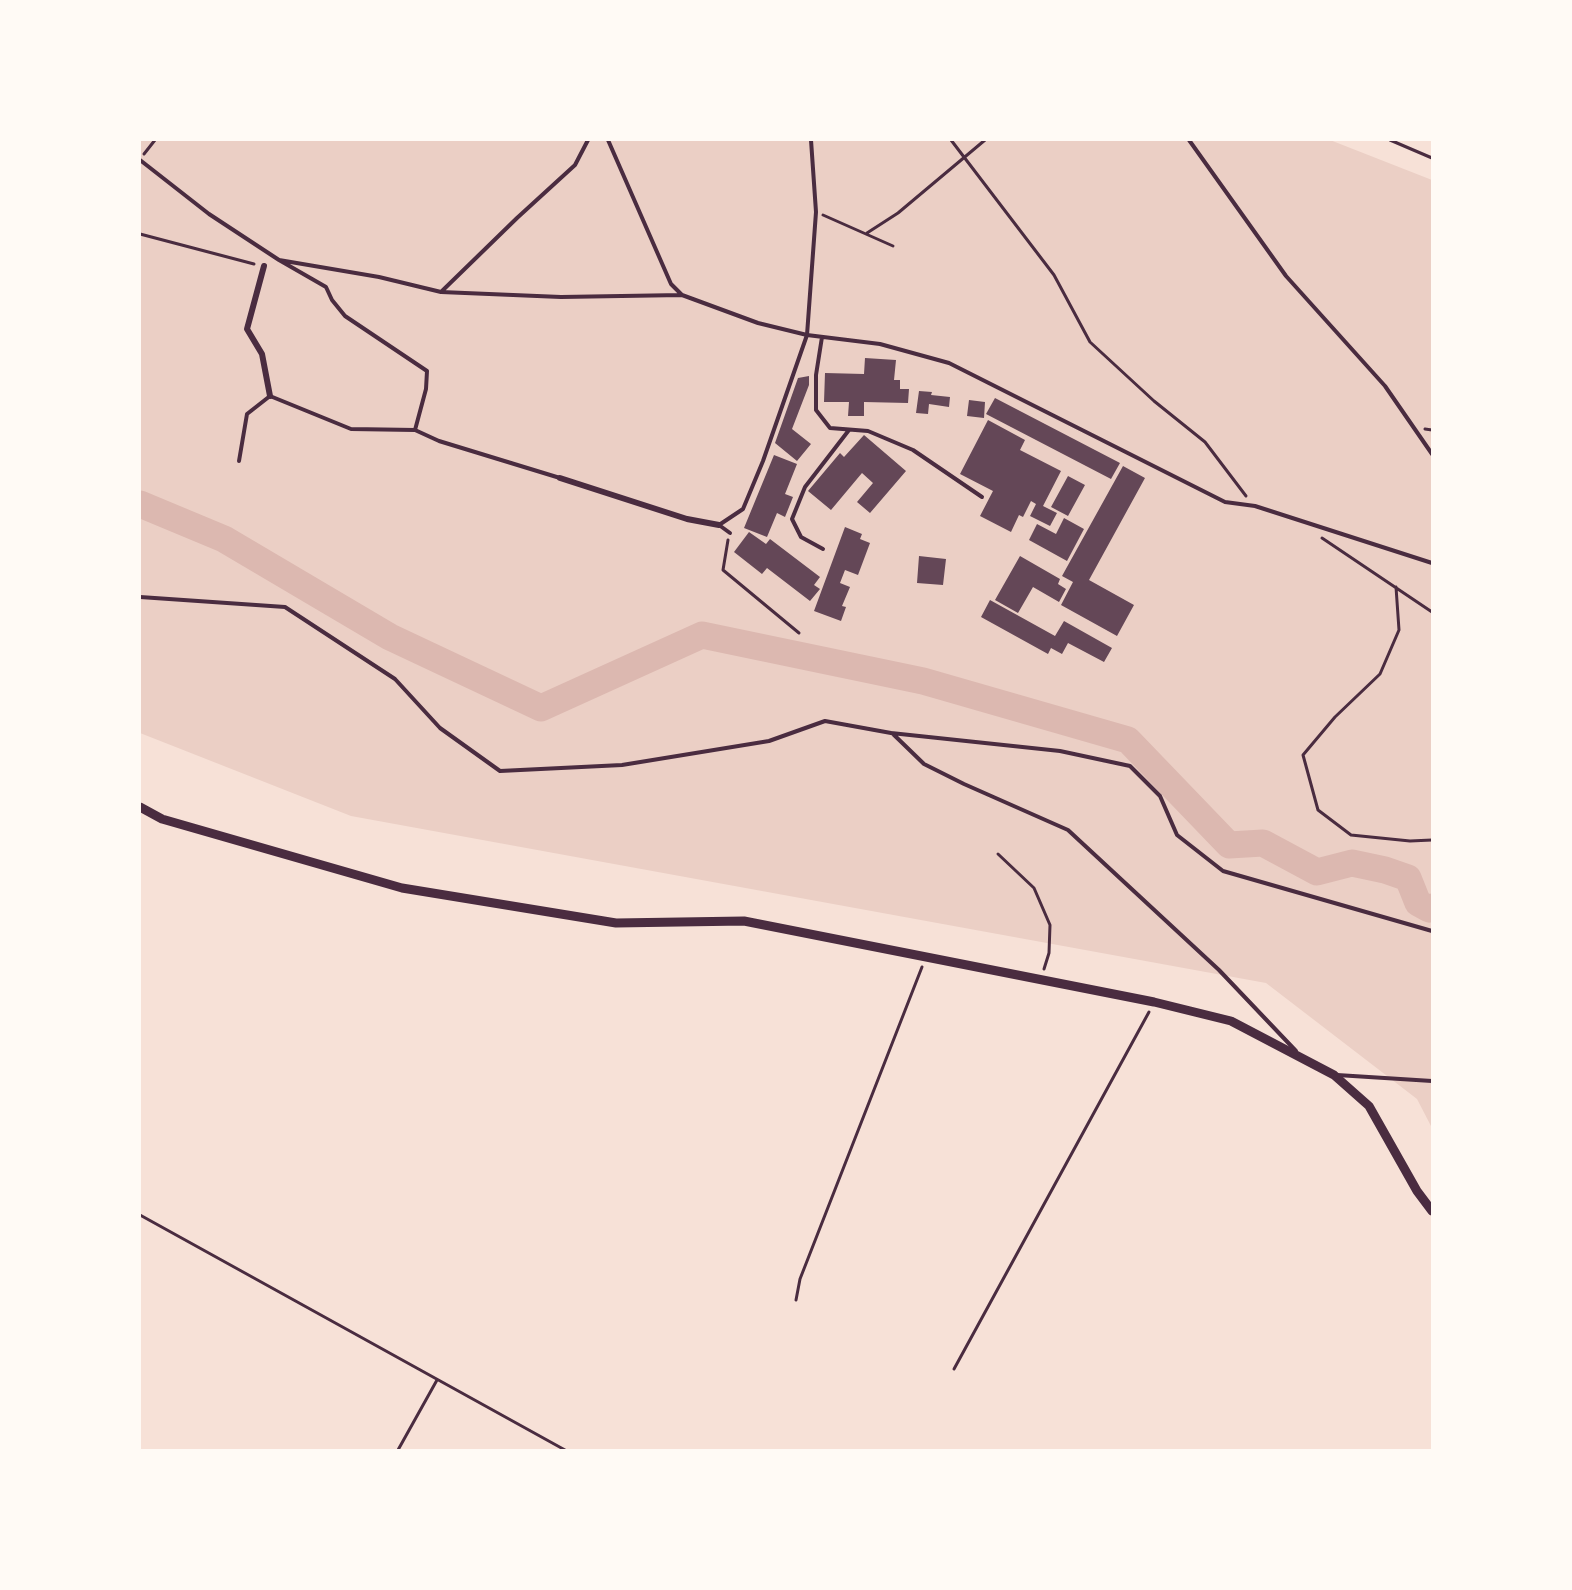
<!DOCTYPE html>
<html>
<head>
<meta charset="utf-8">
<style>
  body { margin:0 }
  #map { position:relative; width:1572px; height:1590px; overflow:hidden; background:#f7e1d7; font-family:"Exo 2",sans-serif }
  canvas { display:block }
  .frame { position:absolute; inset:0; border:141px solid #fffaf5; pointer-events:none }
</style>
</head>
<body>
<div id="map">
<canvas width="1572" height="1590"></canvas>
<div class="frame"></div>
</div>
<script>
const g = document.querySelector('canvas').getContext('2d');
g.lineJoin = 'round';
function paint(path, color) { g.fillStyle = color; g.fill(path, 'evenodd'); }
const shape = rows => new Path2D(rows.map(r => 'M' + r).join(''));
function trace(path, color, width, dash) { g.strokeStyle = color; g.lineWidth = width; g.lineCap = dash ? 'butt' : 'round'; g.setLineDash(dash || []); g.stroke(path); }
paint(shape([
  [140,140,1330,140,1432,180,1432,1128,1417,1099,1266,983,351,816,140,733]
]), '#ebcfc5');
trace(shape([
  [140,504,224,539,390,637,541,708,702,635,923,681,1128,740,1229,845,1263,843,1317,872,1352,863,1385,870,1408,878,1418,903,1429,909,1432,907]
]), '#dcb8b0', 27);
paint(shape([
  [865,358,896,360,894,380,900,380,900,389,909,389,908,403,864,402,864,416,848,416,849,402,824,402,825,373,864,374],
  [809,376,809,385,792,429,811,444,797,461,775,443,798,378],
  [919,391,932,392,931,395,950,397,949,407,929,404,928,414,916,413],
  [995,398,1120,463,1111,479,986,414],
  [969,400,985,402,984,418,967,416],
  [988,420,1025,440,1020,450,1061,471,1043,506,1057,513,1050,526,1030,516,1036,504,1031,501,1023,517,1019,515,1011,532,980,516,993,491,960,474],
  [864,435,906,471,870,513,857,502,873,483,862,473,831,510,808,491,840,453,844,457],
  [774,455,797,464,785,494,793,497,785,517,777,513,767,537,744,528],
  [1123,466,1145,478,1089,580,1134,605,1117,636,1061,605,1073,582,1062,576],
  [1068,476,1085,485,1068,516,1051,507],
  [1064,518,1084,529,1067,561,1029,540,1037,524,1056,534],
  [845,527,862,534,860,539,870,543,858,575,845,570,840,583,850,587,842,606,846,607,841,621,814,611],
  [749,532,766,544,770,539,820,577,814,585,820,589,810,601,767,568,762,574,734,552],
  [919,556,946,559,943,585,917,583],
  [1020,556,1060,579,1058,584,1066,589,1059,602,1033,587,1018,613,995,600],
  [990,600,1055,636,1064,621,1112,648,1104,662,1068,643,1062,654,1051,648,1048,654,981,617]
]), '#644757');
trace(shape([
  [951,140,1054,275,1090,342,1154,401,1205,442,1246,496],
  [1390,140,1432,158],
  [144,154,155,140],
  [823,215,893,246],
  [867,233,898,213,985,140],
  [140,234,254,264],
  [1425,429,1432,430],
  [1322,538,1432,612],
  [728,540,723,570,799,633],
  [1396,587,1399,630,1380,674,1335,717,1303,755,1318,810,1351,835,1410,841,1432,840],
  [998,854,1034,888,1050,925,1049,953,1044,969],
  [140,1215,565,1450],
  [796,1300,800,1279,922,967],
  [954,1369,1149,1012],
  [398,1450,437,1380]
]), '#4a2c40', 3);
trace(shape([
  [608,140,671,284,682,295],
  [1189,140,1286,276,1385,386,1432,454],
  [140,160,209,214,279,260,326,287,332,300,345,316,427,371,426,389,415,430],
  [279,260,379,277,441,292,561,297,682,295,758,323,807,335,880,344,949,363,1225,502,1255,506,1432,563],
  [441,292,517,218,575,165,588,140],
  [822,337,816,375,816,410,830,428,868,431,913,450,982,497],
  [239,461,247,414,270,396,351,429,415,430,439,441,560,478],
  [730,533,719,525,743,509,763,461,807,335,816,212,811,140],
  [823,549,801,537,792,519,805,487,849,430],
  [140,597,285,607,395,679,440,728,500,771,622,765,769,741,825,721,891,733,1060,751,1130,766,1160,796,1177,835,1223,871,1432,931],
  [892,733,924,764,964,784,1068,830,1219,970,1296,1051],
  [1337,1075,1432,1081]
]), '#4a2c40', 4);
trace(shape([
  [264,266,247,329,262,354,270,396],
  [560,478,687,519,719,525]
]), '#4a2c40', 6);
trace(shape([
  [140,807,162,819,402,888,616,923,744,921,1154,1002,1231,1021,1334,1075,1369,1106,1417,1191,1432,1211]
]), '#4a2c40', 9);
</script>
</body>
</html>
